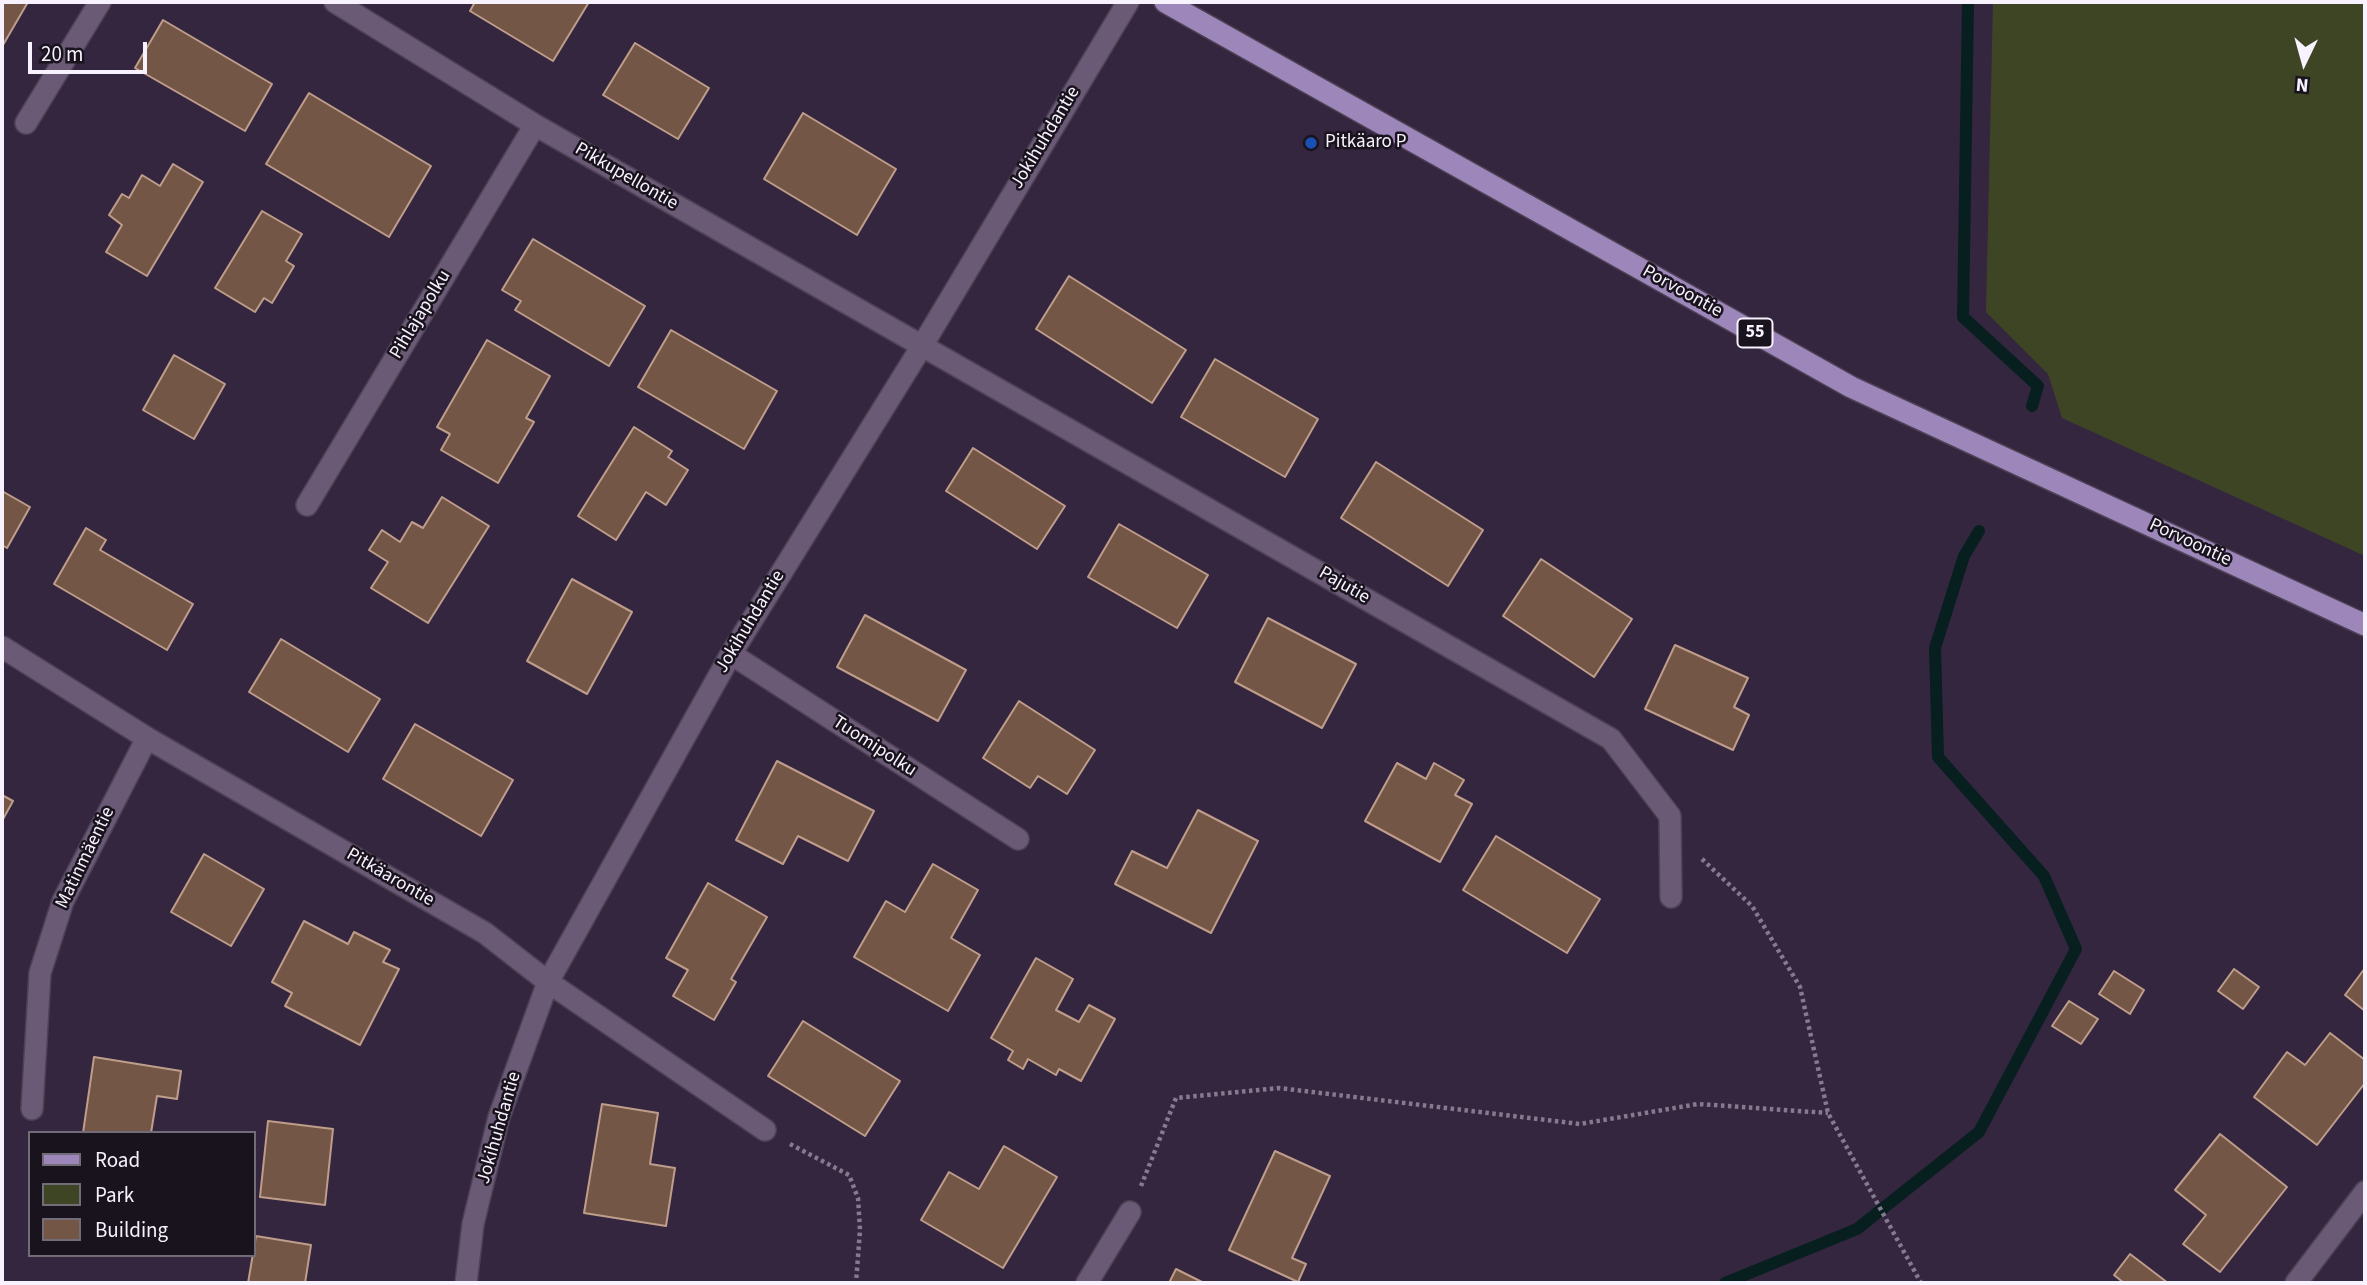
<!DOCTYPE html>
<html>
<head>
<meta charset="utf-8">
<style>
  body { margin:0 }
  #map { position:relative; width:2367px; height:1285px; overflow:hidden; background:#35263f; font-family:"Source Sans 3",sans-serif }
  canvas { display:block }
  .frame { position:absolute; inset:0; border:4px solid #f8f1fe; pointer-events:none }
  .legend { position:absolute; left:28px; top:1131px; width:228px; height:126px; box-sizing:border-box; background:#19131e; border:2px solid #726c78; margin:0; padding:9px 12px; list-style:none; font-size:21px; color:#f8f1fe }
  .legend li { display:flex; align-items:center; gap:14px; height:35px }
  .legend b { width:35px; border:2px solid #726c78 }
  .north { position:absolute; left:2269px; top:28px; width:70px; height:70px; -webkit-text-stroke:5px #19131e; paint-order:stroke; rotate:185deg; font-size:19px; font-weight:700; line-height:28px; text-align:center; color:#f8f1fe }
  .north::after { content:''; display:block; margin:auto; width:24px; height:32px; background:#f8f1fe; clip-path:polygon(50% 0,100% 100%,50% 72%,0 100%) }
  .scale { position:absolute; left:28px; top:42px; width:119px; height:32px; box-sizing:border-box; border:4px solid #f8f1fe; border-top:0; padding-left:9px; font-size:21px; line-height:24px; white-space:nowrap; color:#f8f1fe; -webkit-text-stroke:5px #19131e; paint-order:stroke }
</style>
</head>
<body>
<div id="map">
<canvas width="2367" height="1285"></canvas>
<div class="frame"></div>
<ul class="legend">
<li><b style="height:9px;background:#9d86b9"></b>Road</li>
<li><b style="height:19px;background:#3e4525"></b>Park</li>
<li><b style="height:19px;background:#745646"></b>Building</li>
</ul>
<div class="north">N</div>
<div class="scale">20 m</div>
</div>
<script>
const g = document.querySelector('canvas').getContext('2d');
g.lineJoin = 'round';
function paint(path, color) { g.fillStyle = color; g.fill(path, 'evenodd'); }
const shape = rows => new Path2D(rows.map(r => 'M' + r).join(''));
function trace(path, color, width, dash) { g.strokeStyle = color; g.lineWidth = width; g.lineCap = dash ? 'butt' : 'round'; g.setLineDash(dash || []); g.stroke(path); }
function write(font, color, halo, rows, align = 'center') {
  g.font = font + ' "Source Sans 3",sans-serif'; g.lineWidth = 5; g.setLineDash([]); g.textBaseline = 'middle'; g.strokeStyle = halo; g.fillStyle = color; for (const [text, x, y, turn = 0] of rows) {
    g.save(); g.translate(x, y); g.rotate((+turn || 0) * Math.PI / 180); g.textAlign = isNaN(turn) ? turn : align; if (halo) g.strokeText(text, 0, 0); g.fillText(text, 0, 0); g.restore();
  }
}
paint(shape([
  [1993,2,2365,2,2365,556,2062,418,2048,374,1986,312]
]), '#3e4525');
trace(shape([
  [1968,2,1963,317,2038,386,2032,406],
  [1725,1283,1857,1229,1979,1132,2076,949,2044,876,1938,757,1935,648,1964,556,1979,531]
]), '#081f20', 12);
const building = shape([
  [2,2,28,2,3,45,2,44,2,2],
  [475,2,589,2,553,61,470,11,475,2],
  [163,20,272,84,245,131,135,68,163,20],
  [635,43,709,88,678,139,603,95,635,43],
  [309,93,431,166,389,237,266,164,309,93],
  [803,113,896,169,857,235,764,179,803,113],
  [173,164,203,182,147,276,106,252,122,225,109,215,122,194,129,198,142,175,160,186,173,164],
  [262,211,302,234,286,261,294,266,272,303,264,298,255,312,215,288,262,211],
  [533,239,645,306,609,366,515,310,521,301,502,290,533,239],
  [1069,276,1186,350,1152,403,1036,329,1069,276],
  [671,330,777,391,744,449,638,387,671,330],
  [487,340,550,376,526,418,534,422,498,483,441,450,450,434,437,427,487,340],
  [174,355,225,384,194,439,143,410,174,355],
  [1215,359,1318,419,1285,477,1181,417,1215,359],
  [634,427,672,451,668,457,688,470,666,505,646,492,616,540,578,516,634,427],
  [973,448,1065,506,1037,549,946,491,973,448],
  [1376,462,1483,530,1448,586,1341,518,1376,462],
  [2,491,30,507,7,548,2,545,2,491],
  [442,497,489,526,428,623,371,588,388,562,369,550,382,530,400,542,412,522,423,528,442,497],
  [1119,524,1208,575,1177,628,1088,577,1119,524],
  [86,528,106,540,100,550,193,604,167,650,54,584,86,528],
  [1541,559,1632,619,1594,677,1503,616,1541,559],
  [572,579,632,612,587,694,527,661,572,579],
  [865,615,966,670,938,721,837,667,865,615],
  [1268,618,1356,664,1322,728,1235,682,1268,618],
  [281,639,380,699,348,752,249,692,281,639],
  [1675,645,1748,678,1734,707,1749,715,1733,750,1645,709,1675,645],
  [1019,701,1095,750,1067,794,1038,776,1030,788,983,758,1019,701],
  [415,724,513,780,481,836,383,779,415,724],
  [777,761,874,811,848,861,798,836,783,864,736,840,777,761],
  [1397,763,1426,779,1434,763,1464,780,1455,795,1472,804,1440,862,1365,821,1397,763],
  [2,795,13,801,2,821,2,795],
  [1198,810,1258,841,1211,933,1115,884,1132,851,1167,868,1198,810],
  [1496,836,1600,899,1567,953,1463,890,1496,836],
  [204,854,264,889,231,946,171,912,204,854],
  [933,864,978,890,951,938,980,955,948,1011,854,957,886,901,905,912,933,864],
  [708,883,767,917,731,979,736,982,714,1020,673,996,688,970,666,958,708,883],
  [304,921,348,944,354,932,390,950,383,962,399,969,360,1045,285,1006,292,993,272,982,304,921],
  [1036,958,1073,979,1056,1010,1079,1022,1089,1005,1115,1019,1081,1081,1059,1069,1056,1075,1028,1059,1023,1069,1008,1060,1013,1051,991,1038,1036,958],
  [2365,968,2365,1011,2345,995,2365,968],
  [2234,969,2259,987,2243,1009,2218,991,2234,969],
  [2114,971,2144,990,2130,1014,2099,994,2114,971],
  [2069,1001,2098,1019,2081,1044,2052,1026,2069,1001],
  [803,1021,900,1081,865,1136,768,1076,803,1021],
  [2330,1033,2365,1060,2365,1083,2317,1145,2254,1097,2287,1052,2305,1065,2330,1033],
  [94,1057,181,1071,177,1099,157,1096,151,1133,83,1133,94,1057],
  [602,1104,658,1113,650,1164,675,1168,666,1226,584,1213,602,1104],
  [268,1121,333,1129,325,1205,260,1197,268,1121],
  [2220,1134,2287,1187,2220,1272,2183,1244,2206,1215,2175,1190,2220,1134],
  [1004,1146,1057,1177,1003,1268,921,1220,949,1172,979,1189,1004,1146],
  [1275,1151,1330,1176,1292,1258,1306,1264,1298,1282,1229,1250,1275,1151],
  [256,1236,311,1245,305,1283,248,1283,256,1236],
  [2130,1254,2151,1270,2168,1283,2124,1283,2114,1275,2130,1254],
  [1176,1269,1204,1283,1169,1283,1176,1269]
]);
paint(building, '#745646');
trace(building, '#bf9d8b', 2);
const street = shape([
  [335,2,535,125,1611,739,1670,816,1671,897],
  [26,123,100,2],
  [307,505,535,125],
  [2,647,147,738,485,933,548,982,765,1130],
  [731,654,1018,839],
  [32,1109,40,973,63,901,147,738],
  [466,1283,473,1224,499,1117,548,982,731,654,922,346,1128,2],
  [1087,1283,1130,1212],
  [2296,1283,2365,1192]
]);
const primary = shape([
  [1165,2,1851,387,2365,625]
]);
trace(street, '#4d4155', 24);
trace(primary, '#4d4155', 24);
trace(shape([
  [1702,859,1752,906,1800,987,1828,1113,1921,1283],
  [790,1144,849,1175,858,1198,860,1230,856,1283],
  [1141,1186,1176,1098,1279,1088,1580,1124,1698,1104,1828,1113]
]), '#857a8e', 4.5, [3.5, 3.5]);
trace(street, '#6a5a75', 21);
trace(primary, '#9d86b9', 21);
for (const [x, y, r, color] of [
  [1311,143,7,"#1a4fb4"]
]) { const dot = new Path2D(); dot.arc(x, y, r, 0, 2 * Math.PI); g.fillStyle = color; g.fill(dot); trace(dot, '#19131e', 2.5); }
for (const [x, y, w] of [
  [1755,333,35]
]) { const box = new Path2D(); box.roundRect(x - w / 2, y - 14.5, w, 29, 5); g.fillStyle = '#19131e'; g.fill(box); trace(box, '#f8f1fe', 2); }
write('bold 18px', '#f8f1fe', null, [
  ["55",1755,333]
]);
write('19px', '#f8f1fe', '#19131e', [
  ["Jokihuhdantie",1046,138,-59],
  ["Pikkupellontie",626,177,30],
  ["Porvoontie",1682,292,29],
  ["Pihlajapolku",421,315,-59],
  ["Porvoontie",2190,543,25],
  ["Pajutie",1344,586,30],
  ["Jokihuhdantie",751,622,-59],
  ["Tuomipolku",874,747,33],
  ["Matinmäentie",86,858,-64],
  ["Pitkäarontie",390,878,30],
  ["Jokihuhdantie",500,1128,-74]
]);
write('19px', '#f8f1fe', '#19131e', [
  ["Pitkäaro P",1325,143]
], 'left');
</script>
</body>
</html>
